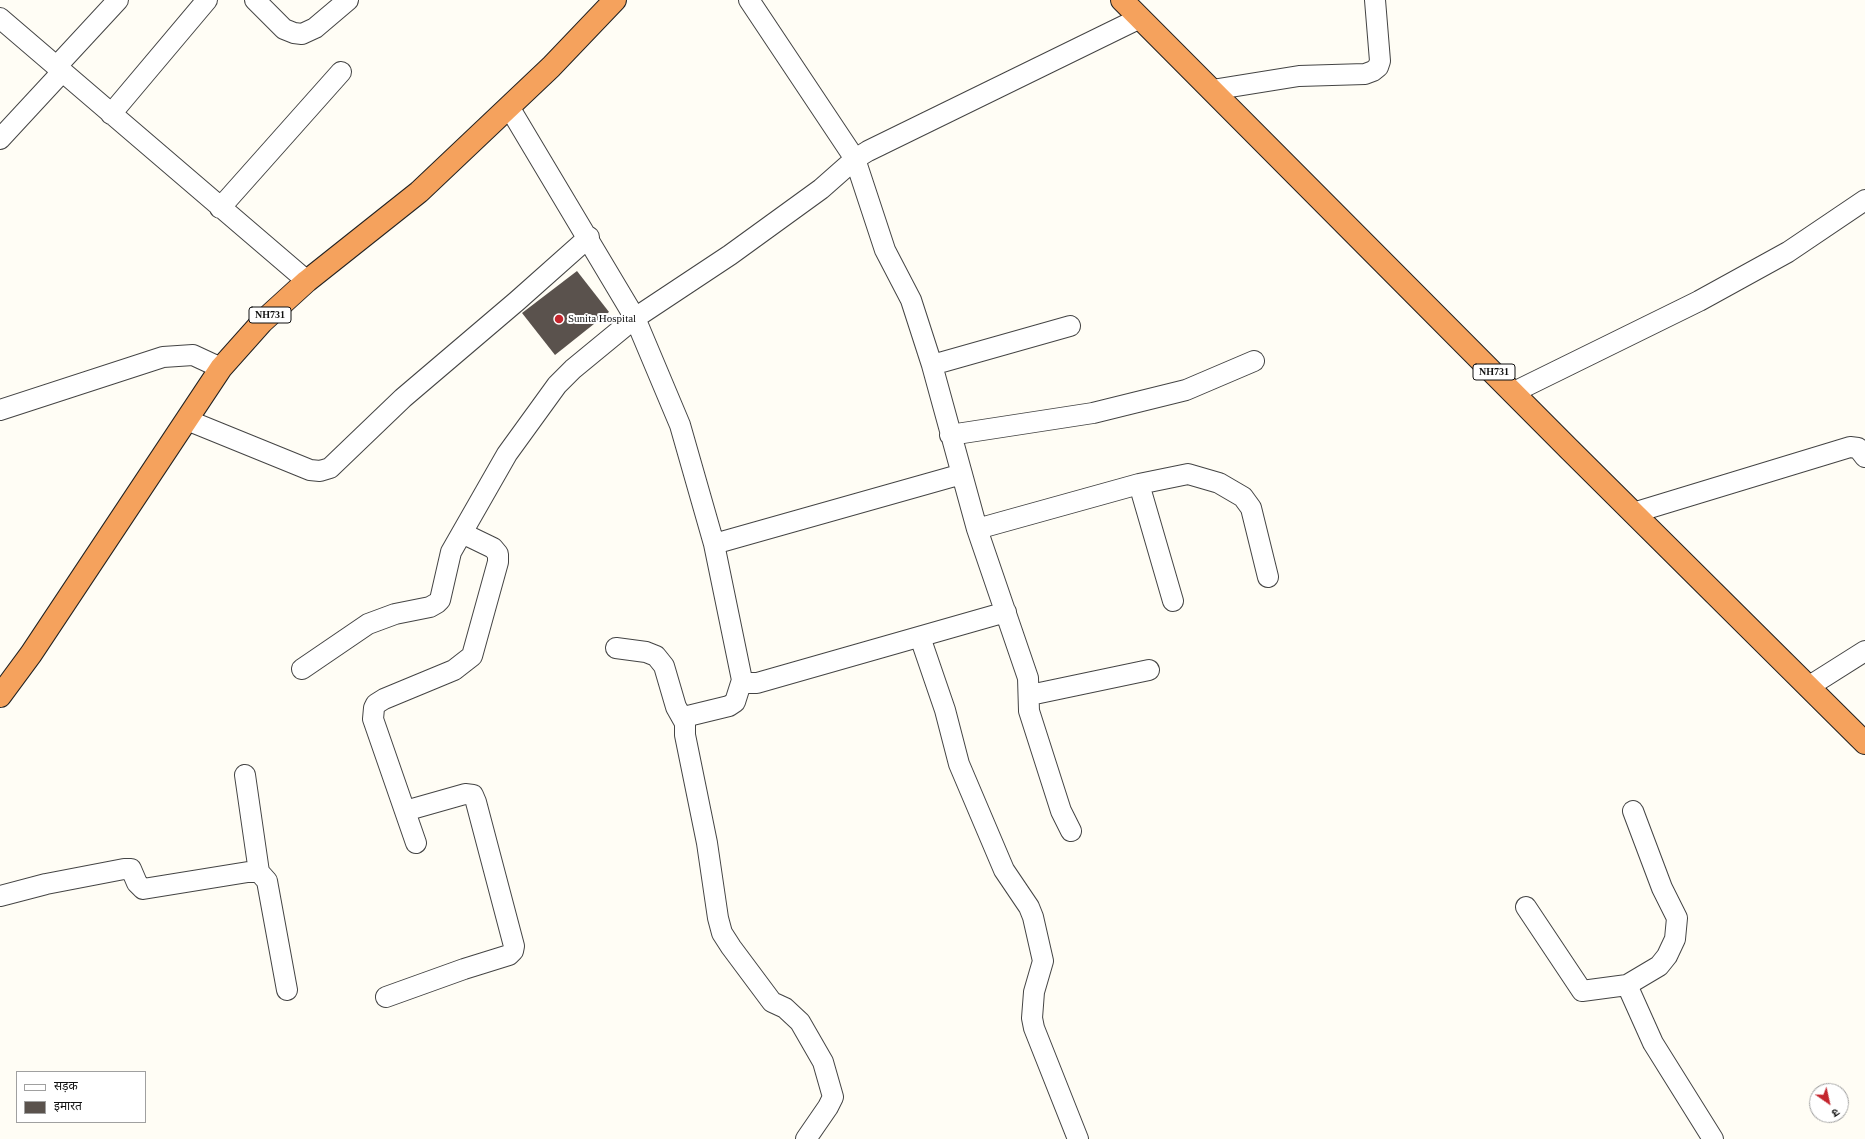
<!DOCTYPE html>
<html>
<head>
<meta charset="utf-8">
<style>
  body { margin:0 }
  #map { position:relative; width:1865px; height:1139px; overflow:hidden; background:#fffdf5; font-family:Georgia,"Noto Sans Devanagari",serif }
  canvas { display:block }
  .legend { position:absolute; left:16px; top:1071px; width:130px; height:52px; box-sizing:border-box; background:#fff; border:1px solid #a0a0a0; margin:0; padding:5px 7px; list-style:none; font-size:12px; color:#111 }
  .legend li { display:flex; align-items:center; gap:8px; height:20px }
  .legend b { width:20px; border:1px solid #a0a0a0 }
  .north { position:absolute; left:1809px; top:1083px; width:40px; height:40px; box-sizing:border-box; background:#fff; border:1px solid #a0a0a0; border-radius:50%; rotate:146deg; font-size:11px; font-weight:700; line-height:16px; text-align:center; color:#111 }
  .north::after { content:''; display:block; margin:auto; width:14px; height:18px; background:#c4262e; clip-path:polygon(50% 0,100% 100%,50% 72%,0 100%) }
</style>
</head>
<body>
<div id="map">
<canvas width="1865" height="1139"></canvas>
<ul class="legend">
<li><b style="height:5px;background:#fff"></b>सड़क</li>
<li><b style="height:11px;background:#5a524d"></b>इमारत</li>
</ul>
<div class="north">उ</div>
</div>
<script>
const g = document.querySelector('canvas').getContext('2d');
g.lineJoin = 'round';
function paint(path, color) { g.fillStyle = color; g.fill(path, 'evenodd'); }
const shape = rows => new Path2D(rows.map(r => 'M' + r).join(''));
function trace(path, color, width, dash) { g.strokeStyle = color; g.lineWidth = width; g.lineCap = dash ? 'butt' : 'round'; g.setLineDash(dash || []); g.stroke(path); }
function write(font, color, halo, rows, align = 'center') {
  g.font = font + ' Georgia,serif'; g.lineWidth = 4; g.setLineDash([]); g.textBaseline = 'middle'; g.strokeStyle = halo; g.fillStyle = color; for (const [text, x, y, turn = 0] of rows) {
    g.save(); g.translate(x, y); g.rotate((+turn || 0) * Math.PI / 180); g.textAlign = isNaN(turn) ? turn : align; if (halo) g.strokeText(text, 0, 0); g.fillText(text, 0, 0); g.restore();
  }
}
paint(shape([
  [577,271,609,312,555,355,522,313]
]), '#5a524d');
const minor = shape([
  [255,0,284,29,294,33,302,34,315,28,348,0],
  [749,0,855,159,885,250,911,300,932,365,977,529,1028,678,1029,711,1061,811,1071,831],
  [0,18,307,281],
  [56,67,118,0],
  [1212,90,1299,76,1365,74,1373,71,1378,67,1380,61,1375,0],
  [509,107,635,318,680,425,714,544,742,680,748,683,757,683,1006,612],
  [111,114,207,0],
  [0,139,62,72],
  [220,208,341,72],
  [932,365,1070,326],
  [1514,392,1699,301,1788,252,1865,200],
  [0,410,163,357,193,355,221,368],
  [187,420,310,470,320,471,330,468,403,398,517,301,589,237],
  [950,435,1093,413,1186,390,1254,361],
  [1139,484,1173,601],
  [1633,513,1850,447,1858,448,1865,457],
  [977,529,1139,484,1188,474,1219,483,1243,497,1251,508,1268,577],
  [714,544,962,474],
  [920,637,945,710,959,764,1004,870,1029,907,1033,917,1043,961,1034,992,1032,1018,1034,1028,1078,1139],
  [616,648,646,652,656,656,664,666,676,707,685,723],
  [302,669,368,624,395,614,430,607,437,603,440,600,451,552,507,454,557,385,573,369,635,318,730,255,821,189,855,159,868,151,1140,18],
  [742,680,735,702,729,706,688,716,685,723,685,735,707,843,718,918,722,933,731,947,772,1002,785,1008,800,1022,823,1062,833,1097,828,1107,806,1139],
  [1808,687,1865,651],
  [1030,695,1149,670],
  [245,775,259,872],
  [416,843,373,719,374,708,376,704,384,699,454,670,472,656,498,562,498,554,493,548,462,533],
  [0,896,46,884,124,869,131,869,137,883,143,889,248,872,259,872,267,881,287,990],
  [1526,907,1582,991,1627,985,1653,1043,1713,1139],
  [1627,985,1659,966,1667,956,1675,939,1677,918,1662,888,1633,811],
  [386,997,464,969,509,955,513,951,514,946,476,802,473,795,465,794,405,811]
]);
const highway = shape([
  [1122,0,1569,449,1865,743],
  [0,696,31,654,221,368,262,322,307,281,419,192,551,67,615,0]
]);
trace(minor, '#444', 22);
trace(highway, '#222', 24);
trace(minor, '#fff', 20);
trace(highway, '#f5a25d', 22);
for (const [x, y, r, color] of [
  [559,319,5,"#c4262e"]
]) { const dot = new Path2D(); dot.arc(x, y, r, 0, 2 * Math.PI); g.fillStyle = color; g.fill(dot); trace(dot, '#fff', 1.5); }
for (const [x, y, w] of [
  [270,315,42],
  [1494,372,42]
]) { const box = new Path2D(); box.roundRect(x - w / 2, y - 8, w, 16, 3); g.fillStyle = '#fff'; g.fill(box); trace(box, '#111', 1); }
write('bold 10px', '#111', null, [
  ["NH731",270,315],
  ["NH731",1494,372]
]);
write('11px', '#111', '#fff', [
  ["Sunita Hospital",568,319]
], 'left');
</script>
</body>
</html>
